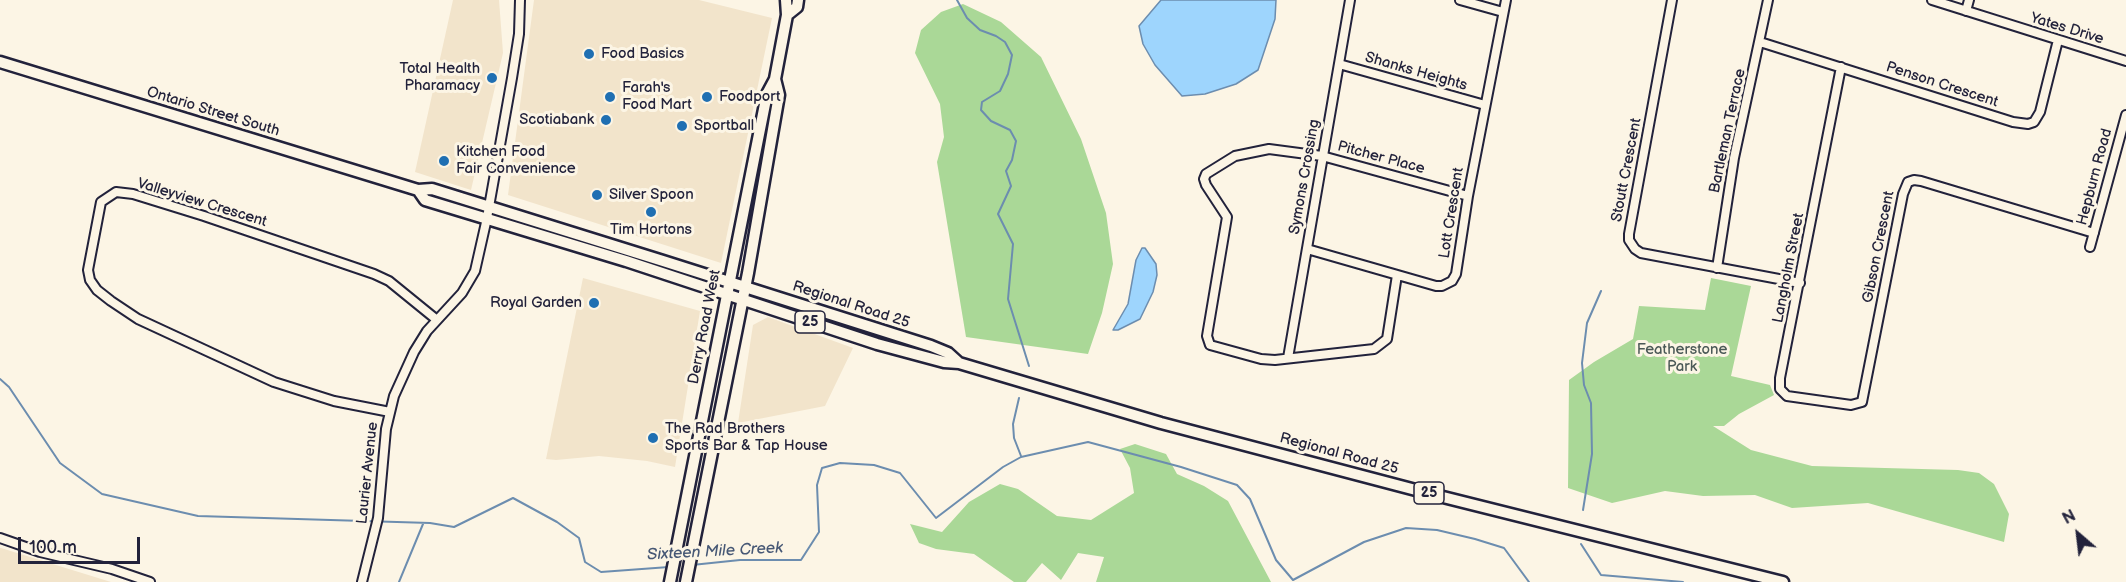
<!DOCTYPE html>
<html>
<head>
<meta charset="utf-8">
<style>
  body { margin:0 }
  #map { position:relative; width:2126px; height:582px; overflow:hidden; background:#fcf5e5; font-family:"Balsamiq Sans",sans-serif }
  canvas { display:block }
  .north { position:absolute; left:2048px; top:504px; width:60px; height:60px; -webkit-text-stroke:4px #fcf5e5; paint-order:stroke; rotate:332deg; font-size:16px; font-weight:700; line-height:24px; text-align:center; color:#22223b }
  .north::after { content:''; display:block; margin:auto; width:21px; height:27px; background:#22223b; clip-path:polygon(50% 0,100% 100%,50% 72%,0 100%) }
  .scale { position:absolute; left:18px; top:537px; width:122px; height:27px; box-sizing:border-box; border:3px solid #22223b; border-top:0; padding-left:8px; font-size:18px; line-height:21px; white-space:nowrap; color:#22223b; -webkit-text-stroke:4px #fcf5e5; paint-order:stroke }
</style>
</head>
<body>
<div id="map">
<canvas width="2126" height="582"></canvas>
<div class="north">N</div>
<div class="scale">100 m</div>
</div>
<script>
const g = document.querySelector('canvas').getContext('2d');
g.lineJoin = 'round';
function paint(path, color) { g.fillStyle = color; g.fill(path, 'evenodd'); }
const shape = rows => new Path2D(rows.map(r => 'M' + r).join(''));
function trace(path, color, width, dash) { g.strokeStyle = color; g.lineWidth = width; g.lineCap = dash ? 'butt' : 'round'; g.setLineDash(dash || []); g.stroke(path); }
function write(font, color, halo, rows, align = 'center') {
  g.font = font + ' "Balsamiq Sans",sans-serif'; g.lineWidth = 6; g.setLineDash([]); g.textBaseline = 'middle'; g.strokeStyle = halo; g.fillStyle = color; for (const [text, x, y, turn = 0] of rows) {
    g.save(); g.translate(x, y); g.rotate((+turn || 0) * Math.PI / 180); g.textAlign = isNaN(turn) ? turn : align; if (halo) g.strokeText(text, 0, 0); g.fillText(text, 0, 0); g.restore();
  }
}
paint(shape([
  [453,0,499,0,503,53,471,190,415,172],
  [534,0,699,0,772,18,721,263,508,195],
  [583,278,700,311,675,467,647,461,599,456,556,460,546,459],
  [768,317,853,348,825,406,738,423,753,325],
  [0,548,1,548,111,582,0,582]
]), '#f2e4cb');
paint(shape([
  [963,4,1001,22,1041,57,1081,139,1106,213,1113,264,1102,313,1088,354,966,337,937,162,944,137,940,104,915,53,921,30,941,12],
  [1711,278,1751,286,1731,376,1770,385,1774,395,1739,414,1724,426,1713,426,1751,450,1812,466,1958,470,1979,473,1994,484,2009,514,2004,542,1868,503,1792,508,1755,495,1703,496,1665,491,1612,503,1568,488,1569,380,1594,362,1633,339,1639,306,1705,310],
  [1135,444,1166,454,1177,474,1204,486,1228,501,1271,582,1096,582,1104,557,1078,553,1061,580,1042,563,1026,582,1014,582,974,554,936,549,919,543,910,524,942,532,969,502,1000,484,1018,489,1057,516,1091,520,1134,493,1130,468,1120,449]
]), '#aad897');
const water = shape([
  [1161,0,1276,0,1275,19,1258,70,1236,84,1205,94,1182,96,1155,65,1143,44,1139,26,1161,0],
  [1142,248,1145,248,1156,264,1157,275,1153,292,1140,319,1118,330,1113,330,1128,304,1136,260,1142,248]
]);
paint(water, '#9ed5fd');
trace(water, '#6c8daf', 1.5);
trace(shape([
  [957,0,967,18,980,30,996,36,1005,42,1012,55,1008,74,1000,91,982,102,981,110,991,121,1010,130,1016,141,1012,160,1006,171,1011,186,998,214,1013,244,1008,299,1029,366],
  [0,379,9,387,60,463,102,494,198,516,430,523,454,527,513,498,557,522,579,538,585,562,601,572,669,567],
  [1019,398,1013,424,1014,438,1021,456],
  [1583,510,1592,454,1591,403,1584,385,1582,363,1587,323,1601,291],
  [1581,544,1601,575,1683,582],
  [692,565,740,560,801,560,819,532,817,485,822,468,840,463,874,465,900,473,936,518,1003,467,1021,457,1088,442,1181,467,1237,485,1250,499,1276,560,1293,580,1364,542,1406,528,1437,530,1475,539,1504,548,1529,582],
  [399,582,423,524]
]), '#6c8daf', 2);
const minor = shape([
  [1460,0,1503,12],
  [1672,0,1629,234,1629,240,1635,249,1641,253,1800,283],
  [1932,0,2126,61],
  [1966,11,1969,0],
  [1760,42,2013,122,2028,124,2034,122,2040,112,2058,40],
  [1339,64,1485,105],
  [1841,67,1780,378,1780,389,1787,396,1851,405,1862,402,1903,194,1908,182,1914,180,1921,181,2094,233],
  [2090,247,2126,115],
  [1307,249,1436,286,1442,286,1452,281,1456,274,1468,196,1506,0],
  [1717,268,1734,158,1768,0],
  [1397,275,1387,339,1374,349,1275,360,1261,359,1210,345,1207,336,1227,217,1206,185,1204,179,1206,174,1235,156,1269,149,1322,156,1468,196],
  [1288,358,1350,0],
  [390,412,334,401,274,382,138,319,111,301,97,290,90,280,88,270,101,202,116,192,133,194,204,216,374,274,389,281,437,320],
  [0,538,40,552,112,569,150,582],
  [362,582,378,518,386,429,394,396,414,352,427,331,462,293,475,271,487,218,512,78,519,34,520,0]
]);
const major = shape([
  [787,15,797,7,798,0],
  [0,62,418,190,432,189,663,261,931,346,948,353,959,363],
  [418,190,425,200,626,261,877,344,944,362,959,363,1161,423,1431,494,1783,582],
  [670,582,767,94,775,79,787,15,786,0],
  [686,582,748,273,779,95,775,79]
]);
trace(minor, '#22223b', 12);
trace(major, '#22223b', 15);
trace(minor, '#fcf5e5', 8);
trace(major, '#fcf5e5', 10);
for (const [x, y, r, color] of [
  [589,54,6,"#1f6fb2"],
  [492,78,6,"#1f6fb2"],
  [610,97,6,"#1f6fb2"],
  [707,97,6,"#1f6fb2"],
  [606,120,6,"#1f6fb2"],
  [682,126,6,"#1f6fb2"],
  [444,161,6,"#1f6fb2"],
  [597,195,6,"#1f6fb2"],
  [651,212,6,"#1f6fb2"],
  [594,303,6,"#1f6fb2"],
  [653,438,6,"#1f6fb2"]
]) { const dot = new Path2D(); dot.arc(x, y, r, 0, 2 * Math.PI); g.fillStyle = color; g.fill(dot); trace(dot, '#fcf5e5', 2); }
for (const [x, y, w] of [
  [810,322,30],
  [1429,493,30]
]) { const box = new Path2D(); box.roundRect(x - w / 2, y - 11, w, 22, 4.5); g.fillStyle = '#fcf5e5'; g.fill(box); trace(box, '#22223b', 1.5); }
write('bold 14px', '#22223b', null, [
  ["25",810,322],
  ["25",1429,493]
]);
write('15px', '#22223b', '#fcf5e5', [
  ["Yates Drive",2067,29,17],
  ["Shanks Heights",1416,72,16],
  ["Penson Crescent",1942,85,18],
  ["Ontario Street South",213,112,17],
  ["Bartleman Terrace",1728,131,-78],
  ["Pitcher Place",1381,158,15],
  ["Stoutt Crescent",1627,170,-79],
  ["Symons Crossing",1305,177,-80],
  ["Hepburn Road",2095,177,-75],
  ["Valleyview Crescent",202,203,17],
  ["Lott Crescent",1452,213,-81],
  ["Gibson Crescent",1879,247,-79],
  ["Langholm Street",1789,268,-79],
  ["Regional Road 25",851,305,18],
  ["Derry Road West",705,327,-79],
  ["Regional Road 25",1339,454,15],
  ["Laurier Avenue",368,473,-84]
]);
write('15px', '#22223b', '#fcf5e5', [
  ["Food Basics",601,54],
  ["Total Health",480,69,"right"],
  ["Pharamacy",480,86,"right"],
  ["Farah's",622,88],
  ["Food Mart",622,105],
  ["Foodport",719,97],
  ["Scotiabank",594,120,"right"],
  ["Sportball",694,126],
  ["Kitchen Food",456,152],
  ["Fair Convenience",456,169],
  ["Silver Spoon",609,195],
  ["Tim Hortons",651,230,"center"],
  ["Royal Garden",582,303,"right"],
  ["The Rad Brothers",665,429],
  ["Sports Bar & Tap House",665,446]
], 'left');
write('15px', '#4b5957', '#fcf5e5', [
  ["Featherstone",1682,350],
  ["Park",1682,367]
]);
write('italic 16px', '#475875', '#fcf5e5', [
  ["Sixteen Mile Creek",715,552,-3]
]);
</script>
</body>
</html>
